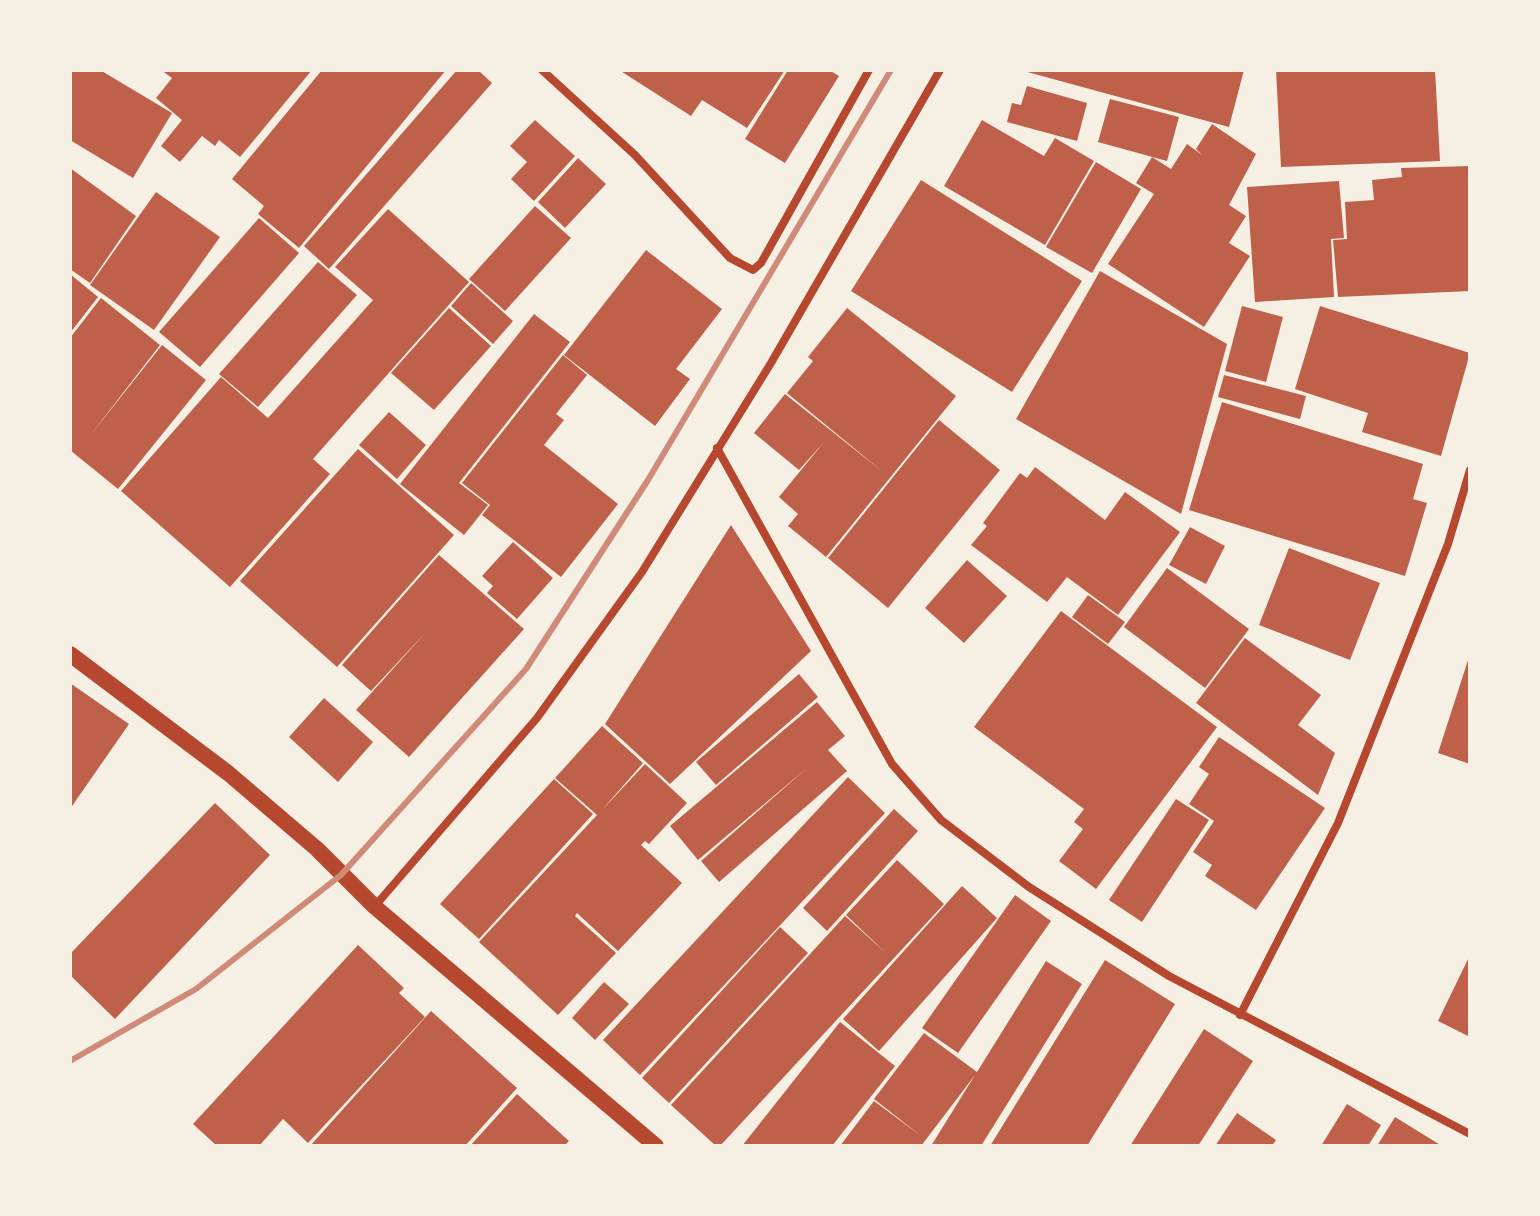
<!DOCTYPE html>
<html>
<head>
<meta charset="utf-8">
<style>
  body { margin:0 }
  #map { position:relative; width:1540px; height:1216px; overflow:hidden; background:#f6efe4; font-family:Poppins,sans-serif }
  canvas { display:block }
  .frame { position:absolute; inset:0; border:72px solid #f6efe4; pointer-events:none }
</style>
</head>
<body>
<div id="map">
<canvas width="1540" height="1216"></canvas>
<div class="frame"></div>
</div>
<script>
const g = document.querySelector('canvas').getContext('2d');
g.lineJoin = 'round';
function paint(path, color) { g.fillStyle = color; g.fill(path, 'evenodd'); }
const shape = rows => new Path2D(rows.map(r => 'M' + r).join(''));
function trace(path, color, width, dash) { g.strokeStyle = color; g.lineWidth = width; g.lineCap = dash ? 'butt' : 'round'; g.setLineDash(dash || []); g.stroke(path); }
paint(shape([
  [70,70,100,70,172,113,133,178,70,140],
  [161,70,312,70,240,157,219,140,215,146,202,136,180,162,161,146,182,120,156,98,172,78],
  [322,70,446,70,299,248,258,214,264,206,232,179],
  [457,70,478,70,492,83,329,269,304,246],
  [619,70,785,70,747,128,702,100,691,116],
  [788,70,829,70,839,76,785,163,745,139],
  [1020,70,1244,70,1229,127],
  [1276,70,1435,70,1440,161,1281,167],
  [1027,86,1087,103,1077,141,1007,122,1012,103,1021,105],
  [1110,99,1179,117,1167,161,1098,142],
  [535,120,575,156,534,201,511,179,527,162,510,146],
  [982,120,1044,156,1055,138,1094,161,1045,245,944,186],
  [1212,124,1256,154,1229,205,1246,216,1229,243,1250,256,1204,327,1108,264,1154,194,1136,183,1152,157,1171,169,1187,144,1202,155,1196,149],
  [578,158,606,184,565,228,538,202],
  [1096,162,1141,189,1092,273,1046,247],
  [1470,166,1470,291,1338,297,1333,240,1347,239,1345,202,1374,200,1372,180,1402,177,1401,168],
  [70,168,136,216,90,283,70,269],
  [921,180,1082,281,1012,392,851,291],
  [1339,181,1344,238,1331,239,1334,297,1255,302,1247,187],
  [156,192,220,237,154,330,90,285],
  [535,206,571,238,505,311,469,279],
  [388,209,469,282,313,459,330,474,230,587,121,491,221,377,268,418,373,300,335,267],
  [259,218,299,253,200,367,159,332],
  [646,250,722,309,676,369,690,379,655,426,564,355],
  [318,262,357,295,258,407,219,374],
  [1100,271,1227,344,1181,514,1016,419],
  [70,274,98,297,70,333],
  [471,283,513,321,493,344,451,306],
  [101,298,160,345,89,437,162,345,206,380,118,489,70,450,70,338],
  [1242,306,1283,317,1266,382,1225,371],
  [1320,306,1470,353,1441,456,1362,432,1368,413,1295,389],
  [449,308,491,346,434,410,391,373],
  [847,308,956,396,826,557,788,526,798,514,779,497,824,442,799,470,754,433,785,394,883,472,787,393,813,361,808,357],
  [534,314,570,342,459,483,488,505,464,535,400,484],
  [563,355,587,375,556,414,564,420,544,445,618,504,561,577,482,515,490,505,462,483],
  [1224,375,1306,396,1300,419,1218,397],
  [1222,402,1423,464,1413,499,1427,503,1405,576,1189,510],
  [389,412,426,445,397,479,359,445],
  [939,420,1000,470,888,608,828,558],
  [358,449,454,535,337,667,240,581],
  [1035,467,1105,520,1125,492,1180,532,1118,615,1067,577,1047,602,971,545,987,526,983,523,1020,473,1027,478],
  [731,525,811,651,670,784,605,724],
  [1190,527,1225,546,1206,584,1169,565],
  [513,542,553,578,517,619,487,593,493,586,482,576],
  [1289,548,1380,583,1350,660,1259,625],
  [439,555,524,629,409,757,356,710,426,632,371,691,342,665],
  [967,560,1007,596,964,643,925,608],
  [1167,568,1249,629,1205,688,1124,627],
  [1088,595,1125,622,1108,644,1072,617],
  [1061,611,1217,727,1096,889,1059,861,1083,829,1074,822,1084,809,974,727],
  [1245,638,1321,695,1298,725,1335,753,1318,795,1196,703],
  [1470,654,1470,764,1438,753],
  [799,674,818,697,716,785,696,762],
  [70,683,129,724,70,809],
  [324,698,373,742,338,782,289,737],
  [817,702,845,736,828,750,847,771,719,882,701,861,807,768,698,860,670,826],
  [602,726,643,763,602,810,645,764,687,803,649,844,645,841,641,845,682,883,618,951,577,913,575,916,616,953,558,1015,479,942,597,815,555,778],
  [1219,737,1325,808,1256,910,1205,876,1212,865,1193,852,1214,821,1189,804,1209,774,1199,767],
  [848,777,885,813,640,1075,603,1040],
  [554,779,593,814,479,939,440,904],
  [1176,799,1209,820,1142,922,1109,900],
  [215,803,270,855,115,1019,70,975,70,954],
  [894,809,918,831,827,931,803,908],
  [897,860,944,904,720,1146,716,1146,671,1105,845,916,887,954,846,915],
  [962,886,997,918,879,1051,843,1019],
  [1015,895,1051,921,958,1053,922,1028],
  [780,927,808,953,669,1103,642,1078],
  [358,945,404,988,399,993,425,1017,308,1143,283,1119,259,1146,217,1146,193,1124],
  [1470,955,1470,1037,1438,1021],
  [1105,960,1175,1004,1087,1146,990,1146],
  [1046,961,1082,984,981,1146,931,1146,975,1075,921,1146,840,1146,874,1101,921,1136,874,1099,924,1033,977,1072],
  [604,982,629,1004,595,1040,572,1018],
  [431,1011,517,1088,465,1146,310,1146],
  [840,1022,895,1066,832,1146,742,1146],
  [1204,1029,1253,1061,1198,1146,1130,1146],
  [517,1094,569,1141,564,1146,470,1146],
  [1347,1104,1381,1125,1368,1146,1321,1146],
  [1237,1113,1276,1140,1272,1146,1215,1146],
  [1395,1117,1442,1146,1377,1146]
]), '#bf614a');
trace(shape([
  [542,70,635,155,730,258,753,270,761,263,869,70],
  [717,448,892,764,941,820,1029,887,1169,976,1470,1134],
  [375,906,537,718,642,572,771,363,940,70],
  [1240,1015,1338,823,1448,544,1470,470]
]), '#b5482f', 8);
trace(shape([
  [70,654,228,773,317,849,375,907,656,1146]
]), '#b5482f', 16);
trace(shape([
  [70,1061,196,989,341,875,526,669,648,480,891,70]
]), '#cf8b77', 6);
</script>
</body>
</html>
